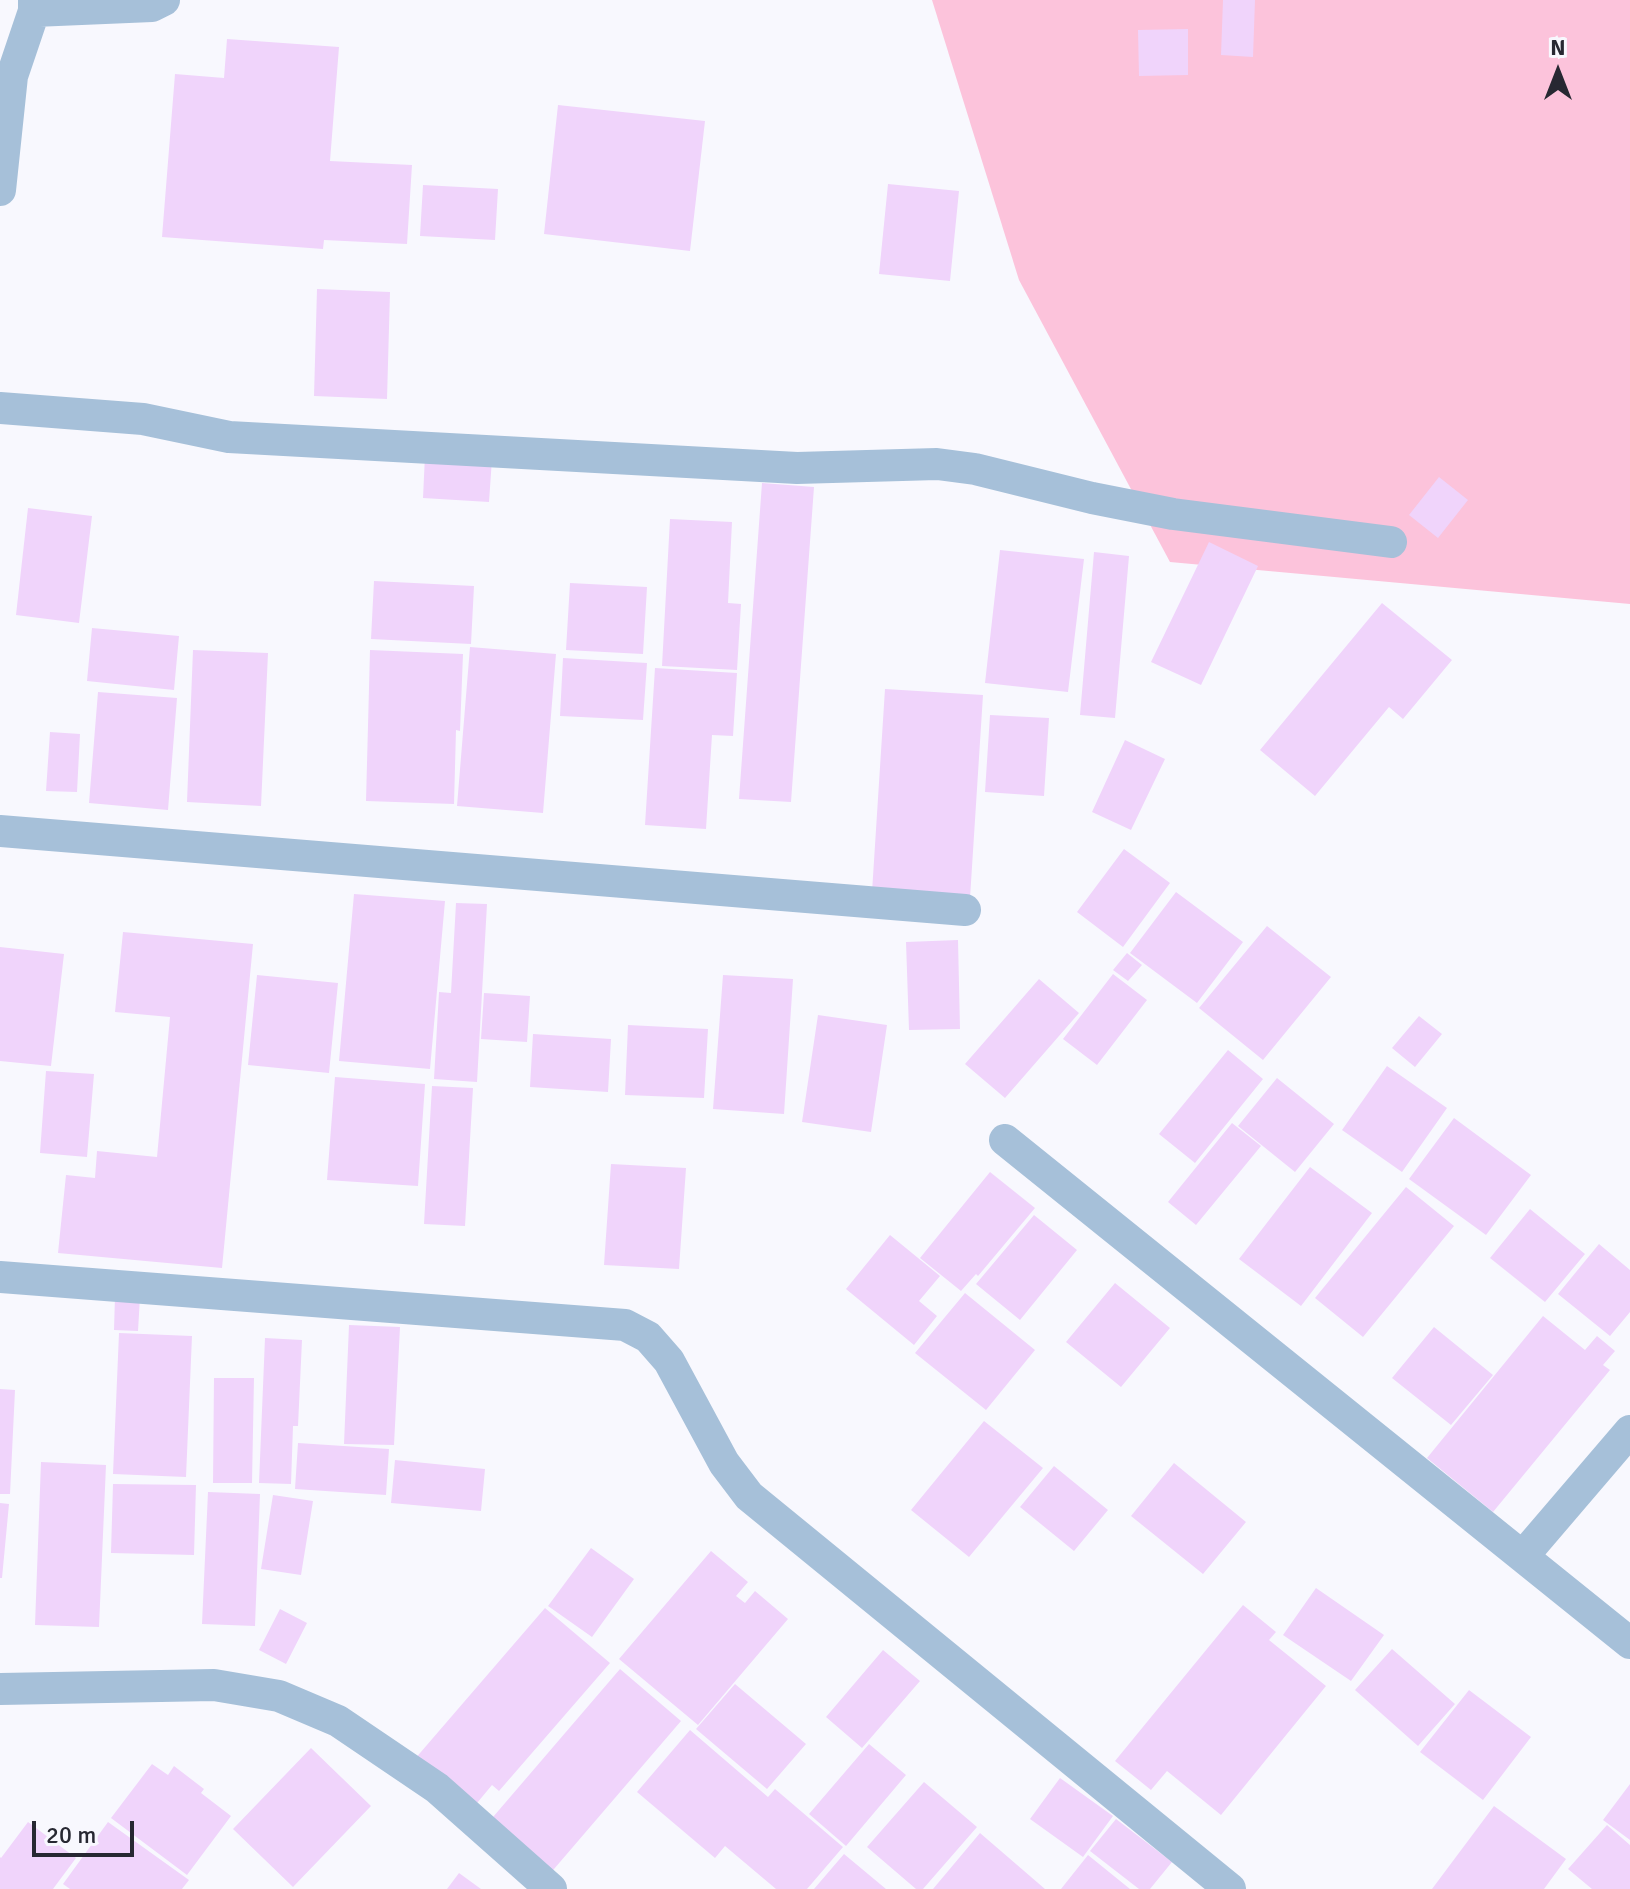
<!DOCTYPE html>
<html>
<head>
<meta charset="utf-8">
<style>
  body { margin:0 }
  #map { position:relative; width:1630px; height:1889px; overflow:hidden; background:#f8f8fe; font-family:Signika,sans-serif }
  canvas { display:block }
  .north { position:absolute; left:1518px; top:32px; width:80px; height:80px; -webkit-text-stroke:6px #f8f8fe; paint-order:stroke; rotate:0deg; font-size:22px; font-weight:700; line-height:32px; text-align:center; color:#272832 }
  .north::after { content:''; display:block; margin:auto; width:28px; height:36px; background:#272832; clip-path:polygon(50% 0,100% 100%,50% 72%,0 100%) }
  .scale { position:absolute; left:32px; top:1821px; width:102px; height:36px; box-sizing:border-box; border:4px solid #272832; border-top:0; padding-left:10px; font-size:24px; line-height:28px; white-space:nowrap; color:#272832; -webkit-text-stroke:6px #f8f8fe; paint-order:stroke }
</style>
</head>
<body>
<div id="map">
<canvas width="1630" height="1889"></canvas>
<div class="north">N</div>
<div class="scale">20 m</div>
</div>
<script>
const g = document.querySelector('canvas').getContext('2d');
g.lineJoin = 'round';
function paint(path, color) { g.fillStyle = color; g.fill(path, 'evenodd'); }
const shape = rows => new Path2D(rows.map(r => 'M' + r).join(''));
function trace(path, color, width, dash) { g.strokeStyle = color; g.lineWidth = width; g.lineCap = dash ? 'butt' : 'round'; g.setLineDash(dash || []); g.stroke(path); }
paint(shape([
  [932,0,1630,0,1630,604,1170,562,1019,280]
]), '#fcc3db');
paint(shape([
  [1223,0,1255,0,1253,57,1221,55],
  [1188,29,1188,75,1139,76,1138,30],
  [227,39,339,47,330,161,412,165,407,244,324,240,323,249,162,237,175,74,224,78],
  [558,105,705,121,690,251,544,234],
  [888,184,959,191,950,281,879,274],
  [423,185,498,189,495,240,420,236],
  [317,289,390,292,387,399,314,396],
  [425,455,492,459,489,502,423,498],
  [1439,477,1468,500,1438,538,1409,515],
  [762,483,814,487,791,802,739,799],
  [28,508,92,516,79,623,16,615],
  [670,519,732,522,728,603,741,604,737,670,662,666],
  [1209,542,1258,566,1201,685,1151,662],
  [1000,550,1084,559,1068,692,985,683],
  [1094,552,1129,556,1115,718,1080,715],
  [374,581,474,586,471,644,371,639],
  [570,583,647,587,643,654,566,650],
  [1382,603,1452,660,1403,719,1389,707,1315,796,1260,750],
  [92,628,179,636,174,690,87,681],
  [470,647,556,654,543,813,457,806],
  [193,650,268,653,261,806,187,802],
  [370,650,463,654,460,731,456,730,454,804,366,801],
  [563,658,647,663,643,720,560,716],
  [655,668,737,673,733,736,712,735,706,829,645,825],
  [885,689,983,695,970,898,872,892],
  [98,692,177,698,168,810,89,803],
  [990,715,1049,718,1044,796,985,792],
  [50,732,80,734,77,792,46,791],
  [1125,740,1165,759,1131,830,1092,812],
  [1124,849,1170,883,1123,947,1077,912],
  [1176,892,1243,942,1197,1003,1130,953],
  [354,894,445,901,430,1069,339,1061],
  [456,903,487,904,477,1082,434,1079,439,992,451,993],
  [1267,926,1331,977,1263,1060,1199,1008],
  [123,932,253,944,222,1268,58,1253,66,1175,95,1178,97,1151,157,1157,170,1017,115,1012],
  [958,940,960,1029,909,1030,906,942],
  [0,947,64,954,51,1066,0,1061],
  [1127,953,1142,965,1128,981,1113,970],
  [1113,974,1147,1000,1097,1065,1063,1039],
  [257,975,338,983,329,1073,248,1065],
  [723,975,793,979,784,1114,713,1109],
  [1039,979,1079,1013,1005,1098,965,1064],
  [484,993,530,996,527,1042,481,1039],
  [818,1015,887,1025,871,1132,802,1122],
  [1419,1016,1442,1034,1415,1067,1392,1048],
  [628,1025,708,1029,704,1098,625,1095],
  [533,1034,611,1039,608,1092,530,1087],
  [1228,1050,1263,1079,1195,1163,1159,1134],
  [1387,1066,1447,1108,1402,1172,1342,1130],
  [46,1071,94,1074,87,1157,40,1153],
  [335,1077,425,1084,418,1186,327,1180],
  [1277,1078,1334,1124,1295,1172,1238,1126],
  [432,1086,473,1088,465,1226,424,1224],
  [1454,1118,1531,1175,1486,1235,1409,1179],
  [1232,1123,1261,1146,1196,1225,1168,1202],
  [611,1164,686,1168,679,1269,604,1265],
  [1310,1167,1372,1213,1301,1306,1239,1259],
  [990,1172,1035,1208,978,1276,976,1274,961,1291,920,1258],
  [1406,1187,1454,1226,1363,1337,1315,1298],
  [1530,1209,1585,1254,1545,1302,1490,1258],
  [1034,1215,1077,1250,1020,1320,976,1284],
  [890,1235,940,1276,919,1301,937,1316,914,1345,846,1289],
  [1599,1244,1630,1270,1630,1312,1610,1336,1558,1294],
  [1115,1283,1170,1328,1121,1387,1066,1342],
  [965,1293,1035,1350,986,1410,915,1353],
  [115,1296,140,1297,138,1331,114,1330],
  [1543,1316,1585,1350,1597,1336,1615,1351,1603,1365,1610,1370,1493,1512,1427,1458],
  [349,1325,400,1327,394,1445,344,1444],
  [1434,1327,1493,1375,1451,1425,1392,1378],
  [119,1333,192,1336,186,1477,113,1474],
  [265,1338,302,1340,298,1426,293,1426,291,1484,259,1483],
  [214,1378,254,1378,252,1483,213,1483],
  [0,1389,15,1390,10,1494,0,1494],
  [984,1421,1043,1468,969,1557,911,1510],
  [298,1443,389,1449,386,1495,295,1489],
  [395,1460,485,1469,481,1511,391,1503],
  [41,1462,106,1465,99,1627,35,1625],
  [1174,1463,1246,1522,1203,1574,1131,1516],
  [1054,1466,1108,1510,1074,1551,1020,1507],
  [113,1484,196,1485,194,1555,111,1553],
  [208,1492,260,1494,255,1626,202,1624],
  [273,1495,313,1501,301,1575,261,1569],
  [0,1503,9,1504,2,1578,0,1578],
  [591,1548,634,1579,592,1637,548,1606],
  [711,1551,748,1582,736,1596,745,1603,755,1591,788,1619,698,1725,619,1659],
  [1316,1588,1384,1635,1351,1681,1283,1635],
  [1243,1605,1276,1632,1269,1640,1326,1686,1221,1815,1167,1771,1151,1790,1115,1761],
  [545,1608,610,1663,499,1791,492,1785,472,1809,414,1760],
  [280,1609,307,1623,286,1664,259,1650],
  [1392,1649,1455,1704,1418,1746,1355,1690],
  [883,1650,920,1681,862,1748,826,1717],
  [620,1669,681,1721,548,1876,487,1824],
  [735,1684,806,1744,767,1789,696,1729],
  [1469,1690,1531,1737,1483,1800,1420,1752],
  [690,1730,768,1797,775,1789,843,1847,807,1889,776,1889,725,1846,715,1858,637,1792],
  [869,1744,906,1775,846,1846,809,1814],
  [311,1748,371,1806,293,1887,233,1829],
  [152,1764,168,1775,174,1766,204,1789,201,1793,231,1816,187,1875,111,1818],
  [1060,1778,1113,1816,1083,1857,1030,1819],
  [924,1782,977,1827,923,1889,916,1889,867,1847],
  [1630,1784,1630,1840,1603,1820],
  [1494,1806,1566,1859,1544,1889,1432,1889],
  [1116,1819,1172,1862,1150,1889,1139,1889,1090,1851],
  [28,1822,76,1858,53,1889,0,1889,0,1857,1,1858],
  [108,1822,189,1880,182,1889,70,1889,63,1884],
  [1607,1825,1630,1845,1630,1889,1592,1889,1568,1869],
  [980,1833,1045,1889,933,1889],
  [844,1854,886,1889,814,1889],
  [1088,1855,1130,1889,1061,1889],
  [459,1873,481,1889,447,1889]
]), '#f0d4fb');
trace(shape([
  [34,11,152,6,164,0],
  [0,190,12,76,34,11,34,0],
  [0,408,143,419,229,437,797,468,937,464,975,469,1092,498,1173,514,1391,542],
  [0,831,965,910],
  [1005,1140,1630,1643],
  [0,1277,625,1325,648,1337,669,1361,724,1463,749,1496,1230,1889],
  [1523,1556,1630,1431],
  [0,1689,214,1685,279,1696,338,1721,437,1788,551,1889]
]), '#a6c0d9', 32);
</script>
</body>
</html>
